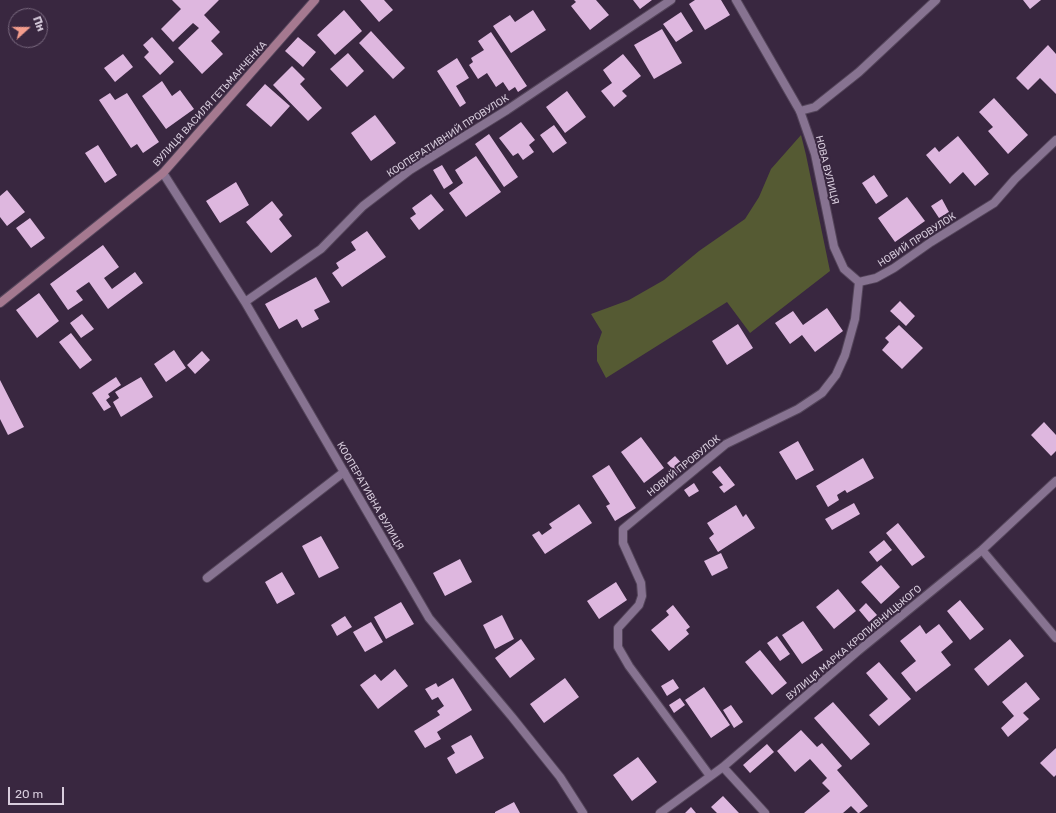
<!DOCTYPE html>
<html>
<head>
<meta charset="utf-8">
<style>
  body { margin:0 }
  #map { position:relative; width:1056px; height:813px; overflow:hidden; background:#392740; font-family:Rubik,sans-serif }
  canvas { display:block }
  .north { position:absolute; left:8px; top:8px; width:40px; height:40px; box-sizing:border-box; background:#392740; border:1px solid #79697f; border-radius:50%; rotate:69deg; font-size:11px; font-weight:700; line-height:16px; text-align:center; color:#d8cddd }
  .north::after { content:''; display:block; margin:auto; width:14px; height:18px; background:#f49d8d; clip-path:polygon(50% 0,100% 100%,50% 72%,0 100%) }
  .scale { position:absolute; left:8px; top:787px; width:56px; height:18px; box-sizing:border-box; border:2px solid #d8cddd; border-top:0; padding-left:5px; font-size:12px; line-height:14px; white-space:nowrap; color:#d8cddd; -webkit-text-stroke:3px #392740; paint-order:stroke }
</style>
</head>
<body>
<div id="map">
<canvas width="1056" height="813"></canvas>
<div class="north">Пн</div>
<div class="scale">20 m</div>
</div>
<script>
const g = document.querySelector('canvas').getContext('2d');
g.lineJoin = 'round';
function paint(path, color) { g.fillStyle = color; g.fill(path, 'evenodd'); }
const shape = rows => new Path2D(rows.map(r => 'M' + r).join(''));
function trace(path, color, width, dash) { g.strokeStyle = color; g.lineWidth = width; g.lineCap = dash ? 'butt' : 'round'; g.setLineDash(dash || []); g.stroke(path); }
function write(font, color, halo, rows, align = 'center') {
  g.font = font + ' Rubik,sans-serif'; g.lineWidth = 4; g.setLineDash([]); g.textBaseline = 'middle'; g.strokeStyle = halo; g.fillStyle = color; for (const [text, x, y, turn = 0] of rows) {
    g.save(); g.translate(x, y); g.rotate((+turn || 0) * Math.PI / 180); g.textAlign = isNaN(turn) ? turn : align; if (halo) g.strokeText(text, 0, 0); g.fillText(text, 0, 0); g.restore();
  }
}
paint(shape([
  [801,135,806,155,830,271,750,333,727,302,606,378,597,361,597,346,602,332,591,314,629,300,664,280,699,251,745,219,759,197,771,169]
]), '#555a33');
paint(shape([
  [172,0,219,0,204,15,220,32,211,41,223,54,202,74,178,48,199,28,193,23,173,42,161,29,181,9],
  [360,0,384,0,393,10,379,22],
  [574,0,596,0,609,15,590,30,571,6,576,2],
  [633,0,652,0,640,9],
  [695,0,721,0,730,15,705,30,689,4],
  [1023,0,1041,0,1030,9],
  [344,10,362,31,335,55,317,35],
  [533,10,546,30,511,53,493,26,510,15,515,22],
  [681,12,693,31,676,42,663,24],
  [662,29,682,63,654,79,634,45],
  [371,31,405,68,393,79,359,43],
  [491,32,527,86,518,92,515,87,509,91,503,82,496,87,487,73,478,79,469,65,473,62,471,58,484,50,478,41],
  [152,37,174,62,160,75,144,57,149,52,143,45],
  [298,37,316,52,303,67,285,51],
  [1048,45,1056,54,1056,94,1040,78,1028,90,1016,78],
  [348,53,364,71,347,87,330,69],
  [123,54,133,67,115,82,104,68],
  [623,54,641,76,622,91,627,96,614,107,601,91,612,83,603,70],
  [457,58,469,78,456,86,466,103,460,107,437,71],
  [292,66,305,79,300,84,322,108,308,121,273,85],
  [162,81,172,96,180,90,194,109,166,129,142,96],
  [265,84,290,106,271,127,246,105],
  [567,91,586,117,565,133,546,107],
  [110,93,115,100,127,93,159,142,143,153,137,144,131,148,99,100],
  [994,98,1028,135,1008,154,988,131,993,127,979,112],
  [375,115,396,143,371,161,351,133],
  [521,122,535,140,529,145,534,152,523,160,518,153,513,156,499,138],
  [554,125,567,143,553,153,540,135],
  [489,134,518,177,504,187,475,144],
  [958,136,989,174,975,186,963,172,950,184,926,155,935,147,939,152],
  [98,145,117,175,105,183,85,153],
  [476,156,501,192,466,217,449,193,463,183,455,170],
  [442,165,453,183,444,189,433,170],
  [874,175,888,196,876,204,862,183],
  [236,182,249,205,220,223,206,201],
  [7,190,25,212,7,226,0,217,0,196],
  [431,194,444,210,419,230,410,218,416,214,412,208],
  [907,197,925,221,895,242,878,218],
  [942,199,949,212,939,218,931,206],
  [272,201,283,215,279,219,292,236,271,253,246,222],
  [30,218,45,238,31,248,16,228],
  [367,231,386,257,342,287,332,273,339,268,336,263,356,250,351,242],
  [103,245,119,267,104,278,112,289,135,272,143,283,108,309,89,282,76,291,83,300,68,310,50,284],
  [316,277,330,302,314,310,319,319,302,328,297,319,279,329,265,304],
  [39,293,59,321,37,338,16,310],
  [900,301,915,316,906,326,890,311],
  [827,308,843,331,815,352,802,335,790,344,775,323,793,311,803,325],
  [82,314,94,329,81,338,70,323],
  [738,324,753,348,727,365,712,341],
  [899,325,923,348,902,369,882,350,889,342,885,338],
  [71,333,92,360,80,369,59,342],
  [174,350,186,368,166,382,154,364],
  [202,351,210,360,195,374,187,365],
  [116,377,121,385,108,394,110,397,106,400,111,407,104,411,92,393],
  [141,377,153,397,121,417,113,402,119,398,115,392],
  [0,380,24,427,8,435,0,419],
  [1044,422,1056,435,1056,451,1051,456,1031,435],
  [641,437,664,468,644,483,621,452],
  [798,441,814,470,796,480,779,452],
  [675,456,685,467,677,474,667,463],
  [863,458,874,478,847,493,845,490,837,495,839,500,828,507,816,486],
  [609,465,636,508,615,521,606,506,610,504,592,476],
  [720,466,735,485,724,493,719,487,723,485,712,472],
  [694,483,699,491,689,497,684,490],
  [854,503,860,514,832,530,825,519],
  [579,504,592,523,545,554,532,535,539,531,542,535,552,528,549,524],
  [736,505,743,517,746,514,755,528,718,552,709,538,714,534,707,523],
  [898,523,925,557,912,566,886,533],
  [321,536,339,568,319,578,302,546],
  [884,540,892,550,877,562,869,552],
  [721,553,728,568,712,576,704,561],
  [460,559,472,582,445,596,433,573],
  [881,565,900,587,881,604,861,582],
  [282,572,295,594,277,604,265,582],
  [616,582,627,600,599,619,587,601],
  [838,589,856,611,834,629,816,607],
  [960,600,984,629,970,640,947,611],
  [401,602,414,624,386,639,374,617],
  [866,603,877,615,869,622,859,610],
  [673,605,690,627,686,630,689,634,669,651,651,630,669,615,666,611],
  [502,615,514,639,495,649,483,625],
  [345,616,352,627,337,636,331,625],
  [803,621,823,650,802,664,782,635],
  [371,622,383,642,365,652,353,632],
  [939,624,953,642,941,652,951,665,916,692,901,673,916,661,900,641,920,625,926,634],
  [777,636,790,654,780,661,767,643],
  [521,639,535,659,510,678,495,658],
  [1010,639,1024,656,988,686,974,669],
  [760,650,787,683,772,695,745,662],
  [879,662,911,699,879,726,869,715,888,699,866,673],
  [395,669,408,686,378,709,360,685,375,674,381,681],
  [453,678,472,710,437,732,441,739,425,748,414,731,440,715,437,711,444,706,438,697,432,700,425,689,436,683,438,687],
  [565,678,579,697,544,723,530,704],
  [673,679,679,688,667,696,661,686],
  [1026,682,1040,699,1023,713,1029,719,1008,737,1001,728,1014,716,1002,702],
  [704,687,730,725,711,738,685,700],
  [680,698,685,705,674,713,669,705],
  [833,702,870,744,851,760,814,718],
  [731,705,743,722,734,728,723,710],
  [801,730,817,747,822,743,842,766,837,770,868,806,859,813,858,813,851,806,843,813,804,813,830,791,822,783,827,778,810,759,795,772,777,751],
  [471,735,484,758,456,774,447,758,455,753,451,746],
  [767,744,774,752,750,773,743,765],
  [1056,748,1056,775,1054,777,1040,763],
  [638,757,657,782,632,801,613,775],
  [723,796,739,813,717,813,711,807],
  [514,802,520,813,495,813,495,812],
  [691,807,696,813,685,813]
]), '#deb7df');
const lane = shape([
  [800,111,815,107,859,72,936,0],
  [207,578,344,472]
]);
const street = shape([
  [736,0,800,111,815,154,834,247,844,269,859,282],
  [163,173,245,302,429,618,512,717,560,777,583,813],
  [245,302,321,249,363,206,410,170,507,110,671,0],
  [982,550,1056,638],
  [723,767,765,813],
  [710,776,629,666,618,647,618,628,639,605,642,596,641,583,623,543,623,529,726,444,798,409,822,393,836,375,845,355,855,319,859,282,876,278,894,268,931,242,994,203,1015,179,1056,140],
  [660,813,723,767,858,651,982,550,1056,481]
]);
const secondary = shape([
  [0,303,163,173,315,0]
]);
trace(lane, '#54455a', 10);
trace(street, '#54455a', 10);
trace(secondary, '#54455a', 10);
trace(lane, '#877391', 8);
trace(street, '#877391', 8);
trace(secondary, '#a57990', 8);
write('10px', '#d8cddd', '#392740', [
  ["ВУЛИЦЯ ВАСИЛЯ ГЕТЬМАНЧЕНКА",210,104,-48],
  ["КООПЕРАТИВНИЙ ПРОВУЛОК",448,136,-33],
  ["НОВА ВУЛИЦЯ",827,170,76],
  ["НОВИЙ ПРОВУЛОК",917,240,-33],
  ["НОВИЙ ПРОВУЛОК",684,466,-39],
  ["КООПЕРАТИВНА ВУЛИЦЯ",370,496,60],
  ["ВУЛИЦЯ МАРКА КРОПИВНИЦЬКОГО",854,643,-40]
]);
</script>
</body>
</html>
